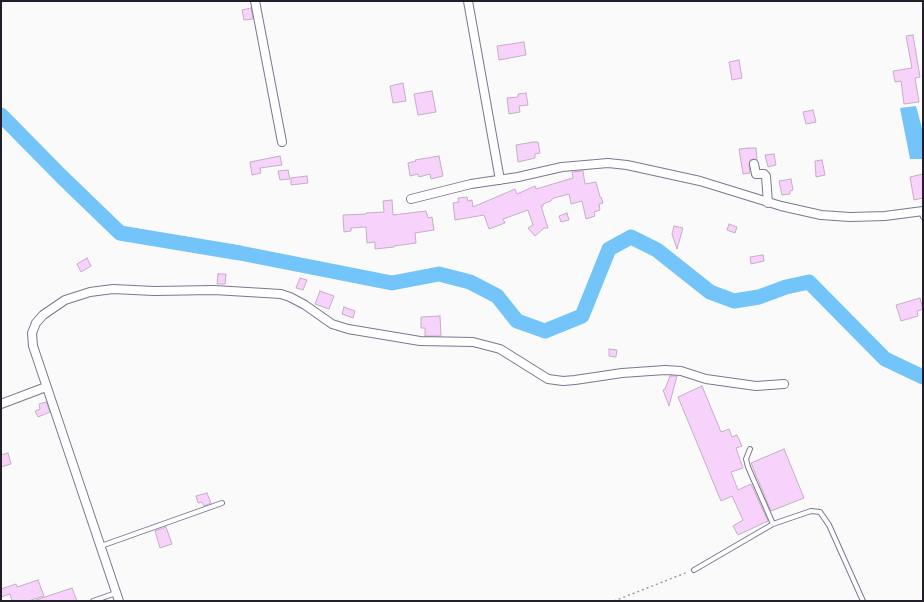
<!DOCTYPE html>
<html>
<head>
<meta charset="utf-8">
<style>
  body { margin:0 }
  #map { position:relative; width:924px; height:602px; overflow:hidden; background:#fafafa; font-family:Inter,sans-serif }
  canvas { display:block }
  .frame { position:absolute; inset:0; border:2px solid #221f2a; pointer-events:none }
</style>
</head>
<body>
<div id="map">
<canvas width="924" height="602"></canvas>
<div class="frame"></div>
</div>
<script>
const g = document.querySelector('canvas').getContext('2d');
g.lineJoin = 'round';
function paint(path, color) { g.fillStyle = color; g.fill(path, 'evenodd'); }
const shape = rows => new Path2D(rows.map(r => 'M' + r).join(''));
function trace(path, color, width, dash) { g.strokeStyle = color; g.lineWidth = width; g.lineCap = dash ? 'butt' : 'round'; g.setLineDash(dash || []); g.stroke(path); }
paint(shape([
  [916,106,923,132,923,159,910,159,900,108]
]), '#72c4f9');
trace(shape([
  [1,115,62,177,120,233,240,253,392,283,439,274,470,282,497,296,517,321,545,331,582,316,609,249,631,237,657,250,710,292,734,301,759,297,786,287,809,282,885,359,923,377]
]), '#72c4f9', 15);
const building = shape([
  [251,8,253,19,244,20,242,10,251,8],
  [913,35,920,77,915,78,919,102,904,104,901,81,895,82,893,71,912,68,906,36,913,35],
  [524,42,526,55,499,60,497,46,524,42],
  [739,60,742,78,732,80,729,62,739,60],
  [403,83,406,101,393,103,390,86,403,83],
  [432,91,436,112,418,115,414,94,432,91],
  [526,93,528,105,519,106,520,112,509,114,507,98,518,97,518,94,526,93],
  [813,110,816,122,806,124,803,112,813,110],
  [533,142,538,142,540,153,535,154,535,158,518,162,516,145,533,142],
  [749,148,756,148,757,160,753,159,750,160,749,165,750,173,743,174,739,149,749,148],
  [774,154,776,165,768,167,765,155,774,154],
  [280,156,282,165,260,168,261,173,252,175,250,162,280,156],
  [439,156,443,176,431,179,430,174,419,177,418,174,410,176,408,163,416,161,415,160,439,156],
  [822,160,825,175,816,177,815,161,822,160],
  [288,170,290,179,280,180,278,171,288,170],
  [583,171,585,184,596,182,600,197,601,197,603,203,599,204,600,210,594,212,595,216,586,219,582,201,571,204,569,194,554,198,551,200,551,201,543,204,543,206,541,206,548,228,544,228,535,236,528,228,533,225,528,210,503,219,505,223,489,229,484,215,455,220,453,203,459,202,458,198,467,197,468,201,472,200,473,207,515,189,517,194,535,186,536,189,573,178,572,172,583,171],
  [923,174,923,198,914,200,910,177,923,174],
  [307,176,308,183,291,185,291,178,307,176],
  [791,179,793,190,790,191,790,194,782,195,779,181,791,179],
  [392,200,393,215,426,211,428,218,432,217,434,230,415,233,416,243,394,246,394,247,375,249,375,242,367,243,366,227,351,228,351,231,344,232,343,215,366,214,366,213,384,212,383,201,392,200],
  [567,213,569,220,561,222,559,216,567,213],
  [729,224,737,227,735,233,727,230,729,224],
  [674,226,683,228,677,249,672,234,674,226],
  [763,255,764,261,751,264,750,257,763,255],
  [87,258,91,266,81,272,77,264,87,258],
  [218,274,226,274,225,284,217,284,218,274],
  [300,278,307,280,303,290,296,288,300,278],
  [320,291,334,296,329,309,315,304,320,291],
  [920,298,923,309,917,311,918,316,901,321,896,305,920,298],
  [344,307,355,311,353,318,342,314,344,307],
  [440,316,441,336,425,336,425,328,421,328,421,317,440,316],
  [609,349,617,350,616,357,609,356,609,349],
  [670,376,677,376,669,406,663,390,665,389,670,376],
  [702,386,721,432,729,429,732,437,737,435,742,446,736,448,743,468,731,472,738,490,751,484,768,521,738,535,733,526,743,520,732,496,721,501,678,397,702,386],
  [46,402,50,412,38,417,35,411,40,409,39,404,46,402],
  [784,449,804,498,771,511,751,463,784,449],
  [8,453,11,464,1,467,1,455,8,453],
  [207,493,211,503,204,506,202,502,198,503,196,496,207,493],
  [166,527,172,544,160,548,155,531,166,527],
  [38,580,44,596,28,601,12,601,10,594,1,597,1,589,16,584,17,587,38,580],
  [72,588,77,601,37,601,36,600,72,588]
]);
paint(building, '#f7d2fa');
trace(building, '#c4aec6', 1);
const lane = shape([
  [921,211,923,217],
  [750,449,746,459,748,467,773,524],
  [101,546,222,503],
  [694,570,773,524,811,511,820,512,829,525,863,601],
  [93,601,116,593]
]);
const street = shape([
  [255,1,282,142],
  [468,1,500,180],
  [754,164,756,174,764,174,766,176,768,203],
  [411,199,471,184,518,177,562,167,608,163,627,165,700,181,781,206,821,215,850,217,885,216,923,211],
  [1,404,46,387],
  [119,601,33,346,32,333,36,323,43,315,65,300,90,292,113,289,154,291,214,290,281,294,290,297,305,305,332,324,348,329,420,341,473,342,500,349,548,379,563,381,575,380,622,373,665,370,681,371,706,379,756,386,784,384]
]);
trace(lane, '#7c7691', 6);
trace(street, '#7c7691', 10);
trace(shape([
  [614,601,688,572]
]), '#9c9ba0', 1.5, [2, 3]);
trace(lane, '#fff', 4);
trace(street, '#fff', 8);
</script>
</body>
</html>
